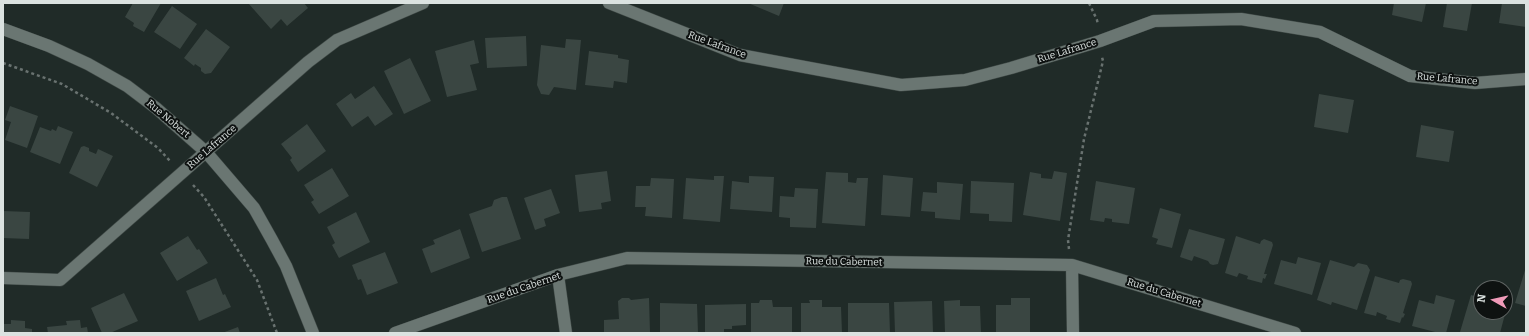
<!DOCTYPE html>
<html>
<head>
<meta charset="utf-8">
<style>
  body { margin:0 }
  #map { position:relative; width:1529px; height:336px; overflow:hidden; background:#202b28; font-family:Bitter,serif }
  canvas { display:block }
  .frame { position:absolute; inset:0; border:4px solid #dbe2e0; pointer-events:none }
  .north { position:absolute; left:1473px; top:280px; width:40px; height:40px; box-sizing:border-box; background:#0e1211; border:1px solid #606564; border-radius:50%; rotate:278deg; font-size:11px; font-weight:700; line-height:16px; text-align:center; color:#dbe2e0 }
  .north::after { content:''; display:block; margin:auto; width:14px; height:18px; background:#ef9ab8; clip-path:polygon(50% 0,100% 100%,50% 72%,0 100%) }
</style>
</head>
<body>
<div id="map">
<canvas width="1529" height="336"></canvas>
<div class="frame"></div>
<div class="north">N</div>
</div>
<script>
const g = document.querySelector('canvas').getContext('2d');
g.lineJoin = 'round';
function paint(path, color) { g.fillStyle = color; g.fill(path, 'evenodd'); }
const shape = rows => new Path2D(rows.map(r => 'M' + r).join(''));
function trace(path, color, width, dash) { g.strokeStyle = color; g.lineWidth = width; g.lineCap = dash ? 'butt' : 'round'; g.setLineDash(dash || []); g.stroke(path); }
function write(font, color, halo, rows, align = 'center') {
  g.font = font + ' Bitter,serif'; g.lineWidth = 4; g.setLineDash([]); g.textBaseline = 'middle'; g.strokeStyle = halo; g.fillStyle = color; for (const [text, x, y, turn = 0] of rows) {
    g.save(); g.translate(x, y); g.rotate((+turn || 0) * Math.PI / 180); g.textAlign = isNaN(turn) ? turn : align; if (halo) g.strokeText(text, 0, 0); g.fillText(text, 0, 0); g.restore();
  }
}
paint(shape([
  [133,3,161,3,144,32,133,26,134,23,125,17],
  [248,3,304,3,308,8,287,26,281,19,271,29],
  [748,3,784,3,779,16],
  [1394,3,1426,3,1422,22,1392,15],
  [1447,3,1472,3,1467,31,1443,27],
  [1502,3,1526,3,1526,27,1499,23],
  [172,6,197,24,180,49,154,32],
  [206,29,230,47,211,73,205,74,201,71,201,68,195,64,194,66,184,58],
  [526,36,527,66,487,68,485,38],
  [566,39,581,40,576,90,554,87,549,95,541,94,537,85,541,45,565,48],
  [474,40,479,63,470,65,477,90,447,97,435,51],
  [589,51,618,55,618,58,629,60,627,83,614,81,613,88,585,85],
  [410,58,431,101,404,114,384,71],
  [374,86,393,114,375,126,368,116,352,127,336,104,351,93,355,99],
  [1319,94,1354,100,1348,133,1314,127],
  [10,106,38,116,27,148,5,140,11,122,5,120],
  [307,124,326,151,298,172,290,160,292,158,281,144],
  [1421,125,1454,131,1449,162,1416,157],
  [58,126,73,132,60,164,30,152,40,127,51,131,52,129,56,131],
  [84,146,89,148,89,151,96,154,98,149,113,156,97,187,69,173,81,147],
  [332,168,349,196,319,214,311,202,314,200,304,185],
  [607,171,611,201,601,203,602,209,579,212,575,175],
  [1054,171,1067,173,1060,221,1023,215,1030,172,1041,174,1041,178,1052,179],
  [826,172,848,173,848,182,856,183,857,178,868,178,865,226,822,223],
  [883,175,913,178,910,217,881,215],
  [714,176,724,176,720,222,683,219,686,178,714,180],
  [749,176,774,177,772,212,730,209,732,181,749,183],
  [651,178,674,179,672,218,645,216,646,207,635,207,636,186,650,186],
  [971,181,1014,183,1012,222,989,221,989,214,970,213],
  [1096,181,1135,188,1129,224,1112,222,1112,219,1105,218,1104,222,1090,220],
  [937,182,963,184,960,220,935,218,935,212,921,211,923,192,937,193],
  [795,188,818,189,816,228,790,227,790,218,779,217,780,196,794,197],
  [551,189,560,213,544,219,546,226,535,230,524,198],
  [502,197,507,197,521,239,482,252,469,214,492,206,494,200],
  [1160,208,1181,214,1172,248,1156,244,1158,239,1152,237],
  [3,211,30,212,29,239,3,238],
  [356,212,370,242,339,258,332,245,335,243,327,227],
  [460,229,470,258,431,273,422,249,435,244,433,240],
  [1189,229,1225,239,1218,264,1213,265,1210,264,1208,261,1194,256,1192,261,1180,257],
  [188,236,197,250,199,249,208,263,177,281,160,253],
  [1236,236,1260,244,1261,241,1264,239,1272,242,1273,245,1264,274,1267,274,1265,279,1263,278,1262,283,1247,279,1248,276,1239,273,1237,277,1225,273],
  [385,252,398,283,367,295,361,279,358,280,352,265],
  [1298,257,1321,263,1312,295,1274,284,1281,260,1296,264],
  [1330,260,1354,267,1358,263,1367,265,1370,270,1357,310,1332,302,1331,305,1317,300],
  [1526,267,1526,306,1515,303],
  [1375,276,1399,283,1400,280,1403,279,1411,281,1412,284,1403,313,1405,314,1403,318,1402,317,1400,323,1386,319,1387,316,1377,312,1376,316,1364,313],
  [216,278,223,295,225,294,231,307,199,321,186,291],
  [124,293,138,321,110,333,102,333,91,308],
  [1436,295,1455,300,1446,333,1439,333,1412,326,1419,300,1434,304],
  [1471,295,1481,298,1481,312,1505,312,1505,300,1507,301,1508,303,1500,333,1460,332],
  [622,298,629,298,631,300,649,298,650,332,604,333,604,320,619,319,618,301],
  [1011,298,1030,298,1030,332,996,332,996,305,1011,305],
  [760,300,772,300,773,307,792,307,792,333,751,333,751,303,759,303],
  [809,300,822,300,822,307,841,307,842,333,801,333,801,303,810,303],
  [960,300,960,306,980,306,981,333,945,333,944,301],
  [932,301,933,333,895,333,894,302],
  [660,303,697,304,698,333,660,333],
  [848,303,889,303,890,333,848,333],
  [746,304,746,325,732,326,732,329,724,329,724,333,705,333,705,305],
  [11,320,25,321,25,328,32,329,32,333,3,333,3,324,11,324],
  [80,320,81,328,87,327,88,333,48,333,47,327,67,325,66,321],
  [238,327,240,333,222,333]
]), '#3a4642');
const minor = shape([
  [609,3,740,55,901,85,965,80,1011,68,1100,41,1154,21,1241,19,1320,32,1410,76,1475,83,1526,79],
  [3,29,49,46,88,64,127,86,156,108,206,152,254,208,272,240,286,266,313,333],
  [1072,265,1073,333],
  [558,275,566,333],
  [3,278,60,280,308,62,337,40,423,3],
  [395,333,558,275,627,258,1072,265,1295,333]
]);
trace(minor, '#404a47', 13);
trace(shape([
  [1089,3,1097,20,1098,25],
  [3,63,62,84,111,113,158,148,170,161],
  [193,185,204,197,257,280,277,333],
  [1069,249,1068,240,1084,139,1103,61,1102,57]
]), '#697270', 2.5, [3, 3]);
trace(minor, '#6a7672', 12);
write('10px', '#dbe2e0', '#0e1211', [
  ["Rue Lafrance",717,45,20],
  ["Rue Lafrance",1067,51,-17],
  ["Rue Lafrance",1447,79,5],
  ["Rue Nobert",168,119,40],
  ["Rue Lafrance",212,147,-41],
  ["Rue du Cabernet",844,262,1],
  ["Rue du Cabernet",524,288,-19],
  ["Rue du Cabernet",1164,293,17]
]);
</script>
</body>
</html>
